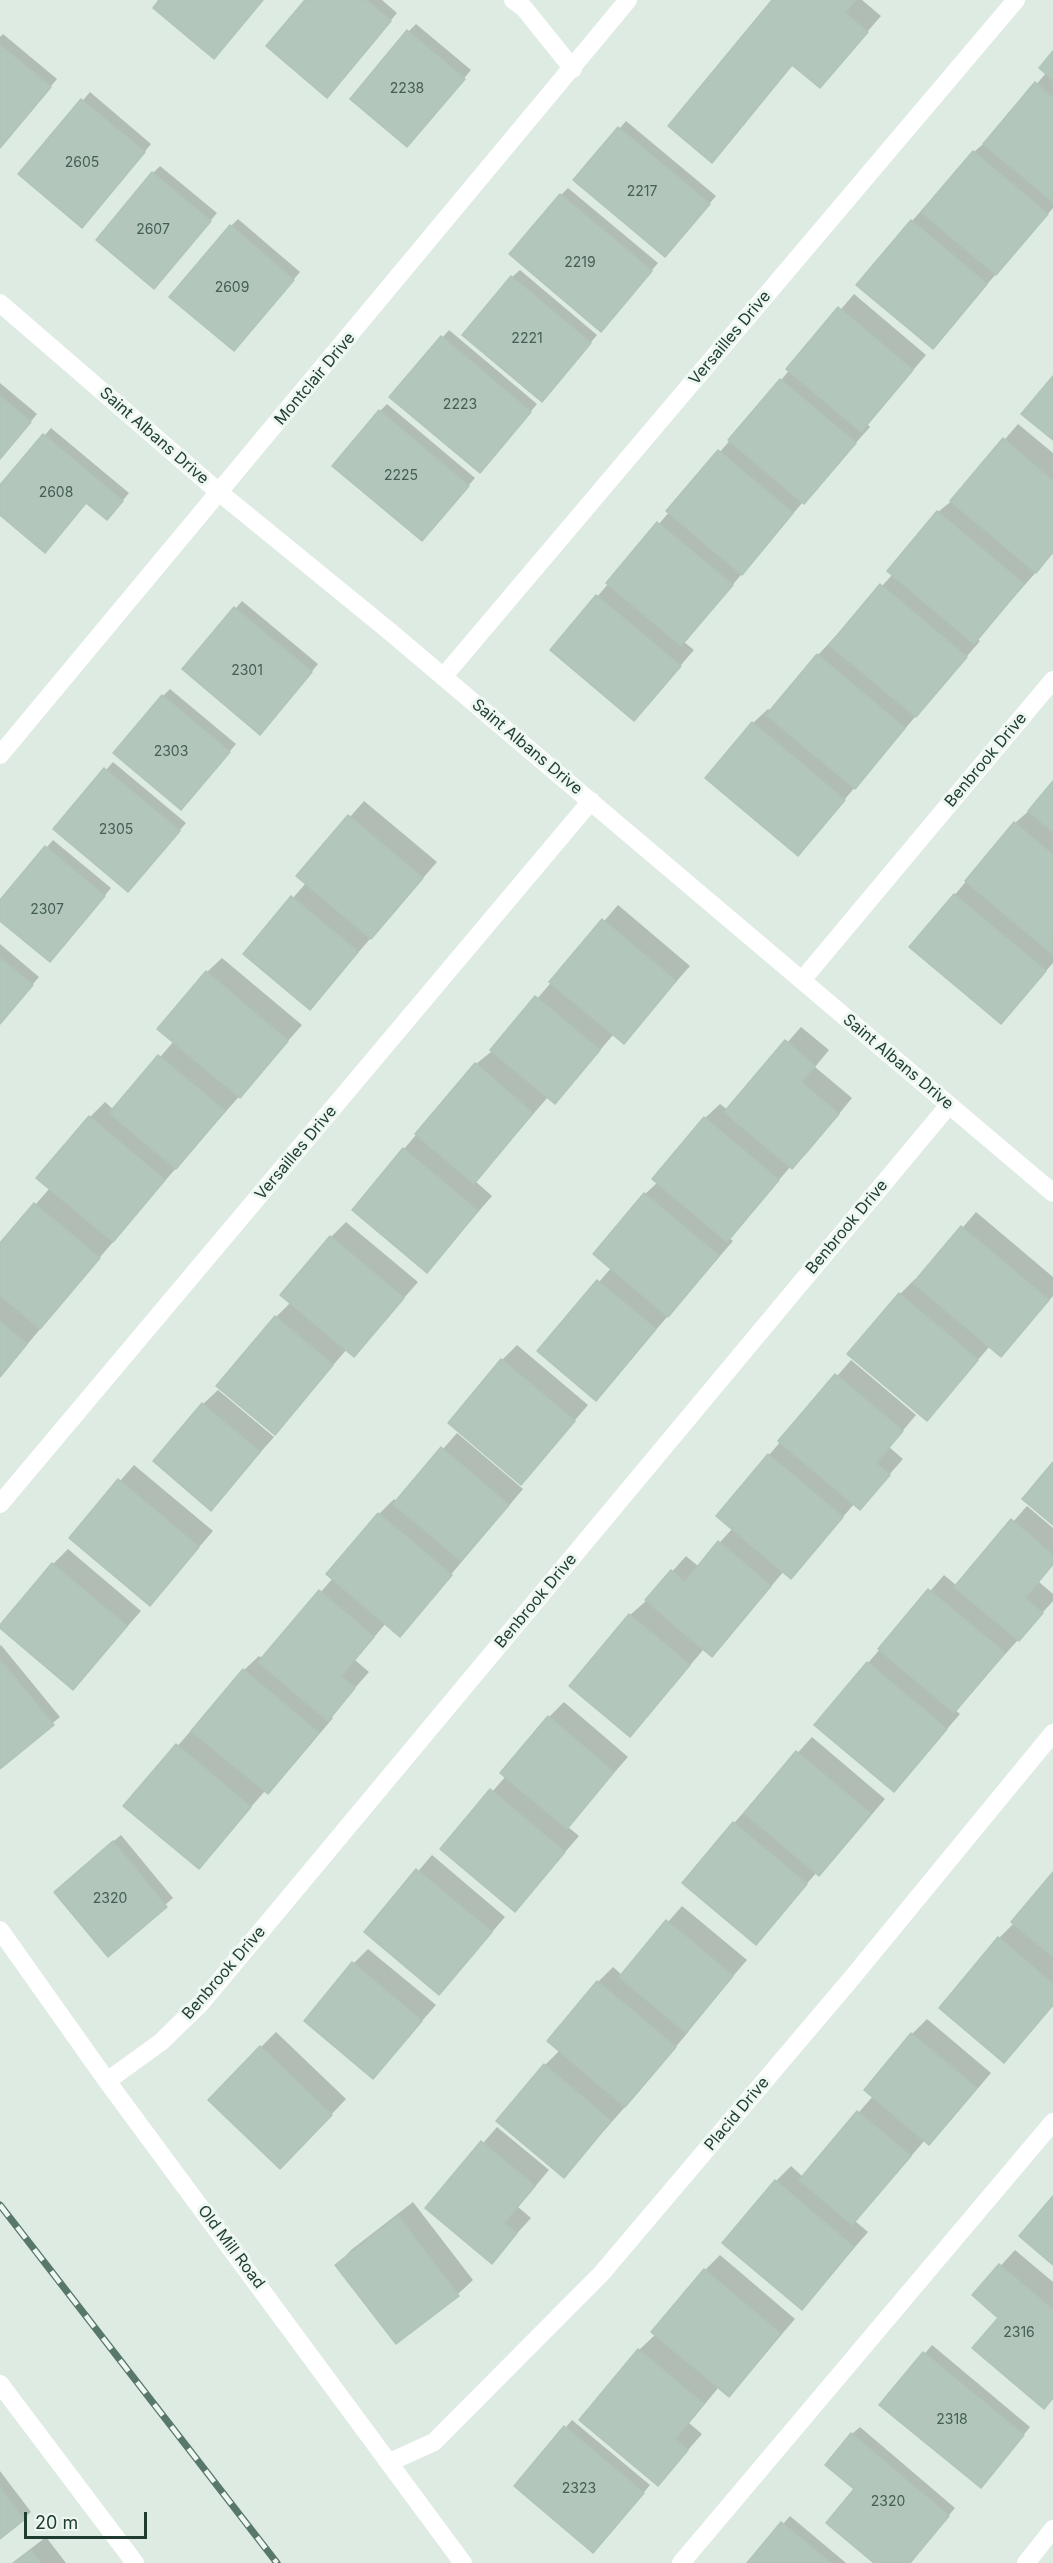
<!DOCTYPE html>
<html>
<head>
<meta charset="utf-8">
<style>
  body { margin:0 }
  #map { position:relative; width:1053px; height:2563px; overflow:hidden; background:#deebe3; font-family:Inter,sans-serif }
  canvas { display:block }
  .scale { position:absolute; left:24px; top:2512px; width:123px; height:27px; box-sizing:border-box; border:3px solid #1e3c30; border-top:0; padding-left:8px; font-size:18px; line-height:21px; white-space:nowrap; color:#1e3c30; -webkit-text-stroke:4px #eff7f2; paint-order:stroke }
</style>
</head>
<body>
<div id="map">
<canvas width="1053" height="2563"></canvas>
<div class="scale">20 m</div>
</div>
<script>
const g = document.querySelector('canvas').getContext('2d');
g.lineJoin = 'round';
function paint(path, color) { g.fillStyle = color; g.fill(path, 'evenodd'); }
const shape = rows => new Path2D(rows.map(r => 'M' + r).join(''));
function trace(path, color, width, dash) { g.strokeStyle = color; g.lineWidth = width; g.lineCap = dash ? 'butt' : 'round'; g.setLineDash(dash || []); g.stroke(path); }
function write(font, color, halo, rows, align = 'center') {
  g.font = font + ' Inter,sans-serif'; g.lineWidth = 6; g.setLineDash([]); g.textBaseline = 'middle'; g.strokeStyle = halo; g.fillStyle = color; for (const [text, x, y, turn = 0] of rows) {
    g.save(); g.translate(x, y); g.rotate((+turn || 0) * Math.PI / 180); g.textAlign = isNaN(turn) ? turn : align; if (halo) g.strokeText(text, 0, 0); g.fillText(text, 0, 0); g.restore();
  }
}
paint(shape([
  [307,0,382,0,397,13,334,88],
  [774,0,862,0,881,16,820,86,793,64,712,161],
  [416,24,471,70,414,138,409,31],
  [3,34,57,79,0,147,0,37],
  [1053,53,1053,208,933,347,859,285,912,221,974,152,990,138,1047,72],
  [90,92,151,144,89,219,20,174],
  [626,121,716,196,672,248,576,180],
  [160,166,217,213,161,279,153,173],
  [568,188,658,263,608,322,561,195],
  [238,219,300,272,241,342,231,226],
  [520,270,597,335,549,393,512,277],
  [854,294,926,355,867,424,870,427,815,489,818,489,803,502,684,642,694,650,634,719,552,650],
  [449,330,537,404,487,464,391,397],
  [0,383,37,414,0,458],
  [387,404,475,478,429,532,380,411],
  [1018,424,1053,453,1053,553,977,639,980,641,798,854,753,723,768,709,771,711,818,655,893,574,938,512,954,499],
  [51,428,129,493,114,511,87,502,0,513,0,487],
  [242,601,318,664,267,726,184,669],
  [170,689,236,744,188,801,163,696],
  [113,762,186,823,135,883,55,829],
  [1053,783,1053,963,1001,1022,911,947,1015,823,1031,809],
  [364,801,437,862,310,1008,245,953,306,883,298,876],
  [53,840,111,888,57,953,0,919,0,902],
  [618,905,690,966,623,1042,614,1034,555,1102,548,1097,475,1181,492,1196,427,1271,404,1149,476,1064,492,1051],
  [0,944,39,977,0,1023],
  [222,958,302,1025,112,1241,113,1242,40,1327,41,1328,0,1377,0,1245,50,1188,90,1117,105,1102,114,1110,174,1041,207,972],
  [801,1027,829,1050,815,1067,852,1098,807,1153,791,1166,729,1238,733,1241,596,1399,539,1351,612,1267,645,1194,658,1182,705,1118,720,1104,728,1110],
  [976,1212,1053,1277,1053,1296,1001,1355,990,1346,927,1419,849,1354,900,1294,915,1279,917,1281],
  [346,1222,418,1282,354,1355,347,1349,275,1433,276,1317,291,1302,331,1237],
  [517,1345,588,1405,521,1483,502,1360],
  [851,1360,916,1415,889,1447,903,1459,860,1508,855,1503,791,1577,784,1571,726,1640,704,1649,630,1735,571,1686,630,1615,646,1601,686,1556,698,1566,733,1528,769,1455],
  [218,1390,274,1437,211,1508,203,1404],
  [457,1433,523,1489,400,1635,386,1623,355,1660,369,1672,330,1716,333,1718,282,1778,267,1792,265,1791,198,1867,125,1806,244,1670,259,1656,263,1659,333,1578,379,1514,394,1499,397,1502],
  [134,1465,213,1531,150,1604,71,1537],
  [1027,1506,1053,1528,1053,1565,1039,1582,1053,1594,1053,1601,955,1710,960,1714,894,1790,868,1663,944,1575,957,1586],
  [68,1549,141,1611,73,1688,53,1564],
  [1,1645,60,1717,0,1767,0,1646],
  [564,1702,628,1757,567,1826,579,1836,515,1910,442,1849,506,1776,549,1717],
  [812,1737,885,1799,834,1859,819,1874,817,1872,756,1943,684,1883,734,1823],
  [121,1835,173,1898,108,1955,63,1884],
  [432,1855,505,1917,439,1993,366,1932],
  [1053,1874,1053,2006,1004,2061,999,1938,1014,1923],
  [682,1906,747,1960,687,2029,689,2031,640,2090,564,2176,545,2065,560,2050,598,1982,613,1967,622,1975],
  [368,1949,436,2005,373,2077,354,1963],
  [927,2019,991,2073,944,2128,929,2143,925,2140,855,2221,868,2232,802,2308,776,2181,791,2166,803,2177,873,2096,912,2034],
  [276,2032,346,2099,295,2153,261,2047],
  [497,2127,549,2170,518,2207,531,2218,491,2262,427,2208],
  [413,2202,473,2280,458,2294,396,2342,337,2265,351,2250],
  [1015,2250,1053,2282,1053,2397,1000,2317,974,2295],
  [720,2255,795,2319,729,2395,719,2387,689,2423,702,2434,658,2484,639,2350,656,2334,705,2270],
  [932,2345,1030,2427,988,2479,881,2405],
  [572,2420,650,2485,601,2544,516,2486],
  [860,2427,955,2508,909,2563,877,2563,856,2489,852,2434],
  [0,2471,31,2512,0,2537],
  [790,2516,846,2563,749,2563],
  [46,2537,66,2563,12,2563]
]), '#0003');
const building = shape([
  [159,0,263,0,214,59,153,8,159,0],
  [305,0,366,0,391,21,327,98,266,46,305,0],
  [772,0,856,0,845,13,868,32,820,88,792,65,712,163,668,126,772,0],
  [407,30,465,79,407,147,350,99,407,30],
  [0,45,51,87,0,148,0,45],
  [1053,51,1053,80,1039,68,1053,51],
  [1035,82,1053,98,1053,202,983,144,1035,82],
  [81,99,145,152,82,228,18,174,81,99],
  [618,127,710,204,665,257,573,180,618,127],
  [973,151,1048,214,996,275,921,212,973,151],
  [152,172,211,221,154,289,96,240,152,172],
  [560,194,652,271,601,332,509,254,560,194],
  [911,220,987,284,933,349,856,285,911,220],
  [230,225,294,280,234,351,169,297,230,225],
  [511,276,591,343,542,402,462,335,511,276],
  [838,307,913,370,861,432,786,369,838,307],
  [441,336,531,412,480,473,389,397,441,336],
  [1053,376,1053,440,1021,414,1053,376],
  [780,379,856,443,804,504,728,440,780,379],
  [0,396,31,422,0,459,0,396],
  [379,410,469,486,422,541,332,466,379,410],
  [43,434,123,501,107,520,86,503,45,553,0,515,0,485,43,434],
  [1003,438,1053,481,1053,552,1036,573,950,501,1003,438],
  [718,450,793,513,742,575,666,511,718,450],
  [937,511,1024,584,974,644,887,571,937,511],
  [657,522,733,585,681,646,606,583,657,522],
  [880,584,967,657,916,717,829,645,880,584],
  [596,595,681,666,634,721,550,650,596,595],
  [234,607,312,672,260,735,182,669,234,607],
  [817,654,905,728,855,789,766,715,817,654],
  [162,695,230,752,181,810,113,753,162,695],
  [752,722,845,800,798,856,705,778,752,722],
  [104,768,180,831,128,892,53,829,104,768],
  [1053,781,1053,832,1028,811,1053,781],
  [348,815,423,878,371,939,296,876,348,815],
  [1014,822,1053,855,1052,954,965,881,1014,822],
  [45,846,105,896,50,962,0,921,0,900,45,846],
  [954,894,1046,971,1001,1024,909,947,954,894],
  [291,896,358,952,310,1010,243,954,291,896],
  [602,919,676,981,624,1044,549,982,602,919],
  [0,958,33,985,0,1024,0,958],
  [206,971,288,1041,240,1098,157,1029,206,971],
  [535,996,600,1050,555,1104,490,1050,535,996],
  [785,1040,815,1066,801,1082,839,1114,792,1169,724,1112,785,1040],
  [158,1055,225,1111,176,1169,109,1113,158,1055],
  [475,1063,533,1113,474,1184,415,1134,475,1063],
  [89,1116,165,1180,113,1242,36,1178,89,1116],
  [704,1117,779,1180,727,1242,652,1179,704,1117],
  [403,1148,478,1211,427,1273,352,1210,403,1148],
  [644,1193,719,1256,668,1317,593,1254,644,1193],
  [34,1203,100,1258,40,1329,0,1295,0,1243,34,1203],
  [961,1226,1049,1300,1001,1357,913,1283,961,1226],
  [330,1236,404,1298,354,1357,280,1295,330,1236],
  [597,1280,656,1329,596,1401,537,1351,597,1280],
  [899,1293,978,1360,927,1421,847,1354,899,1293],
  [275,1316,333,1365,275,1435,216,1386,275,1316],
  [0,1321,27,1344,0,1377,0,1321],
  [501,1359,575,1421,521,1485,448,1423,501,1359],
  [835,1374,903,1431,876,1463,890,1475,860,1510,778,1441,835,1374],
  [202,1403,260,1452,211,1511,153,1461,202,1403],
  [441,1447,509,1505,461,1561,393,1504,441,1447],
  [768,1454,843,1517,791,1579,716,1516,768,1454],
  [1053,1462,1053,1525,1022,1499,1053,1462],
  [118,1479,199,1547,150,1606,69,1538,118,1479],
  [378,1513,452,1575,400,1637,326,1574,378,1513],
  [1011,1519,1053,1555,1053,1564,1025,1598,1043,1613,1019,1641,954,1587,1011,1519],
  [718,1541,771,1586,712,1657,645,1600,671,1570,685,1582,718,1541],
  [52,1563,127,1626,73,1690,0,1628,0,1625,52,1563],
  [928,1589,1005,1653,954,1713,878,1649,928,1589],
  [319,1590,374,1637,341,1676,355,1688,328,1721,258,1662,319,1590],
  [629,1614,690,1665,630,1737,569,1686,629,1614],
  [0,1660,54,1725,0,1769,0,1660],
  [867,1662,947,1729,894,1792,814,1725,867,1662],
  [243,1669,319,1733,268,1794,191,1731,243,1669],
  [548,1716,614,1772,567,1829,500,1773,548,1716],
  [176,1744,251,1807,199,1869,123,1806,176,1744],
  [796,1751,871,1814,819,1876,744,1813,796,1751],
  [490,1789,565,1852,515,1912,440,1849,490,1789],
  [733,1822,807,1884,756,1945,682,1883,733,1822],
  [113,1841,167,1907,108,1957,54,1892,113,1841],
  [416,1869,492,1932,439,1995,364,1932,416,1869],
  [1053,1872,1053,1957,1011,1922,1053,1872],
  [666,1920,733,1976,686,2033,619,1977,666,1920],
  [998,1937,1053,1984,1053,2005,1004,2063,939,2008,998,1937],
  [352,1962,422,2021,373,2079,304,2021,352,1962],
  [597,1981,676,2047,625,2107,547,2041,597,1981],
  [911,2033,977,2088,929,2145,864,2090,911,2033],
  [260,2046,332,2115,280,2169,208,2100,260,2046],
  [544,2064,611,2121,564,2178,496,2121,544,2064],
  [857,2111,911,2156,852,2225,799,2180,857,2111],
  [481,2141,535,2186,504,2223,517,2233,492,2264,425,2208,481,2141],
  [775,2180,854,2247,802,2310,722,2243,775,2180],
  [1053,2196,1053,2265,1019,2236,1053,2196],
  [398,2216,459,2296,396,2344,335,2265,398,2216],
  [999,2264,1053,2310,1053,2398,1044,2409,972,2348,998,2318,972,2295,999,2264],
  [704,2269,781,2334,729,2397,651,2332,704,2269],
  [638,2349,704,2404,675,2439,688,2450,658,2486,579,2420,638,2349],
  [923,2352,1024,2435,981,2488,879,2405,923,2352],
  [564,2426,644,2493,593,2553,514,2486,564,2426],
  [851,2433,949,2516,910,2563,874,2563,826,2523,854,2489,825,2465,851,2433],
  [0,2488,24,2520,0,2539,0,2488],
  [781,2522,831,2563,747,2563,781,2522],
  [31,2550,40,2563,14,2563,31,2550]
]);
paint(building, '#b3c6bc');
trace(building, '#b0c5b9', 1.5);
trace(shape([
  [513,0,524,8,573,69],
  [0,303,220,493,388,630,1053,1193],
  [443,677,1016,0],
  [0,755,628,0],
  [803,979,1053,680],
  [0,1504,591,801],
  [0,1930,107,2081,463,2563],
  [107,2081,161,2042,201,2003,949,1105],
  [0,2384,135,2563],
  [390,2462,434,2442,601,2274,851,1979,1053,1733],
  [681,2563,1053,2122],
  [1026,2563,1053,2529]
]), '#fff', 18);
const rail = shape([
  [0,2205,277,2563]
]);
trace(rail, '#58786b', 7);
trace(rail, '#eff7f2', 4.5, [14]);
write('14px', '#435e53', null, [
  ["2238",407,89],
  ["2605",82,163],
  ["2217",642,192],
  ["2607",153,230],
  ["2219",580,263],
  ["2609",232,288],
  ["2221",527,339],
  ["2223",460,405],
  ["2225",401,476],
  ["2608",56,493],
  ["2301",247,671],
  ["2303",171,752],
  ["2305",116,830],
  ["2307",47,910],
  ["2320",110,1899],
  ["2316",1019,2333],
  ["2318",952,2420],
  ["2323",579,2489],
  ["2320",888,2502]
]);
write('16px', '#1e3c30', '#eff7f2', [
  ["Versailles Drive",730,338,-50],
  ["Montclair Drive",315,379,-50],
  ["Saint Albans Drive",154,436,41],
  ["Saint Albans Drive",527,747,40],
  ["Benbrook Drive",986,760,-50],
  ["Saint Albans Drive",898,1062,40],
  ["Versailles Drive",296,1153,-50],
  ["Benbrook Drive",847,1227,-50],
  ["Benbrook Drive",536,1601,-50],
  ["Benbrook Drive",224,1973,-49],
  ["Placid Drive",737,2114,-50],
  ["Old Mill Road",231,2247,53]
]);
</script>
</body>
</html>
